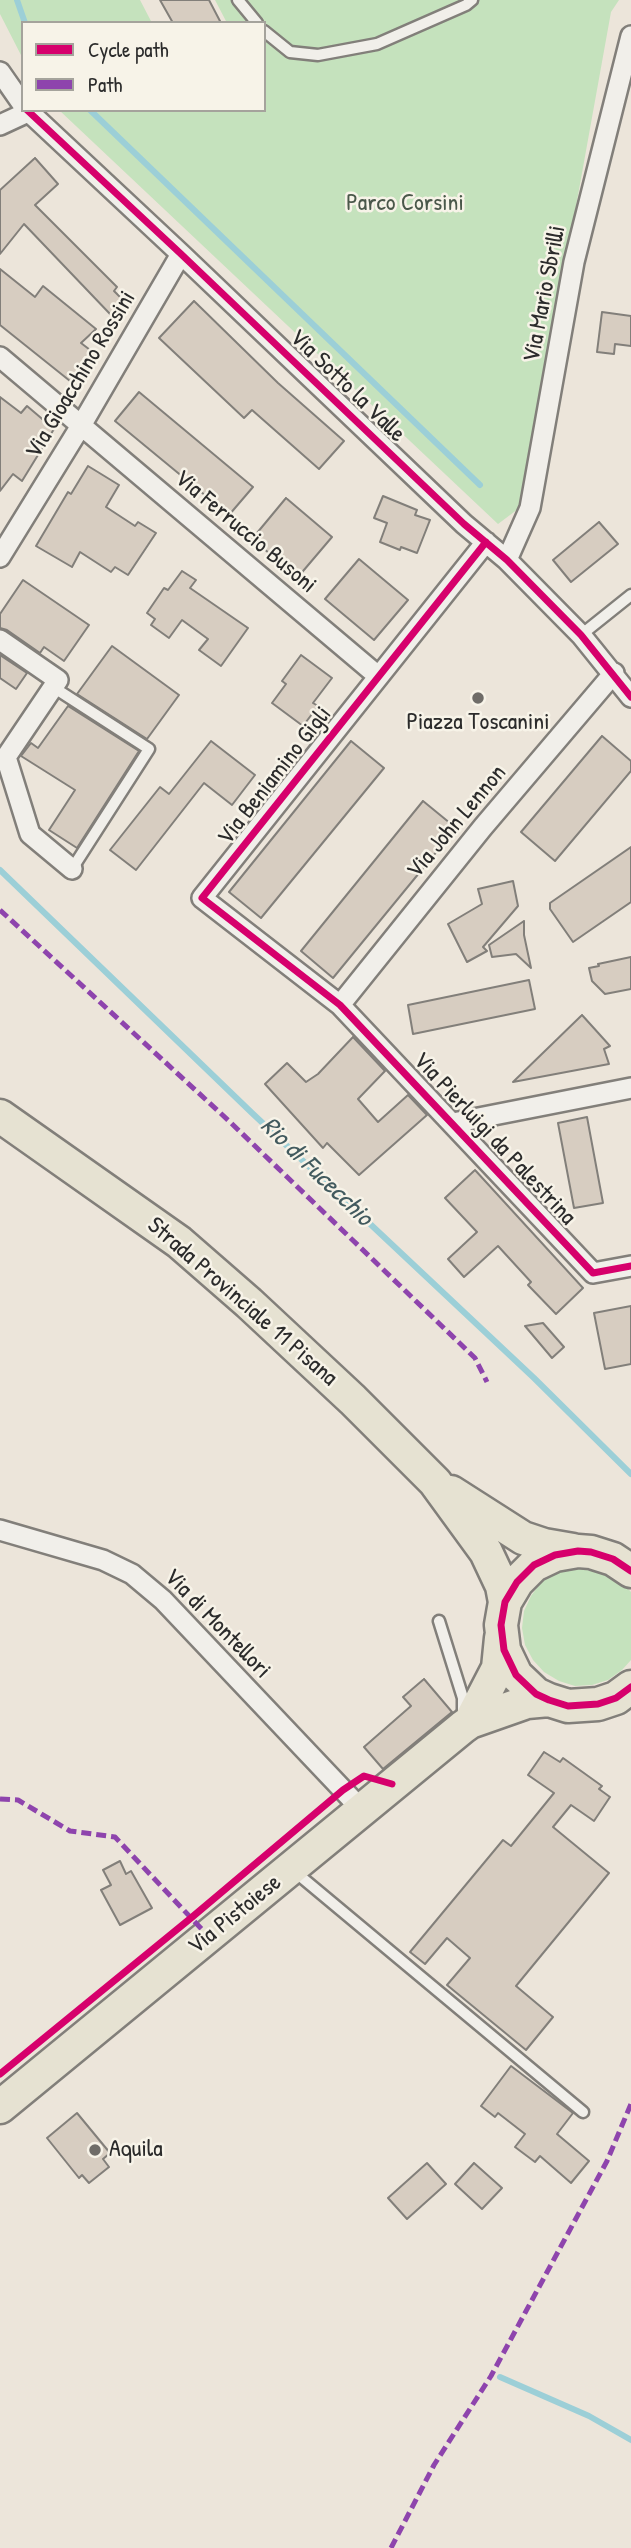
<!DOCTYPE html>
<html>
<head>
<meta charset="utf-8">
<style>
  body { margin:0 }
  #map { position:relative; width:631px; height:2548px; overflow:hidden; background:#ece5da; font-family:"Patrick Hand",sans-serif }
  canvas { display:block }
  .legend { position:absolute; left:21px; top:21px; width:245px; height:91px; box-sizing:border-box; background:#f7f3e8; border:2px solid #a5a39c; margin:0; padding:9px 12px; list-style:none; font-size:21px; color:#2b2b2b }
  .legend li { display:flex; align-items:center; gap:14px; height:35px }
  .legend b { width:35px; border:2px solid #a5a39c }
</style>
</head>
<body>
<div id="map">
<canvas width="631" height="2548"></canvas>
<ul class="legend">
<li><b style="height:9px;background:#d6006c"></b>Cycle path</li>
<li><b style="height:9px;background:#8e44ad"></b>Path</li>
</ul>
</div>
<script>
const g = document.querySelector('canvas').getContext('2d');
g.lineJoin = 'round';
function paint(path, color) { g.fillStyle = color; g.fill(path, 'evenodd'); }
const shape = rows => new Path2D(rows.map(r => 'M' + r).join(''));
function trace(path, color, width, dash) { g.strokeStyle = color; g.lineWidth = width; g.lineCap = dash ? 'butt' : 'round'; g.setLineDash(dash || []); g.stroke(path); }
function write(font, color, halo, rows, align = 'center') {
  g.font = font + ' "Patrick Hand",sans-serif'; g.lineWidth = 5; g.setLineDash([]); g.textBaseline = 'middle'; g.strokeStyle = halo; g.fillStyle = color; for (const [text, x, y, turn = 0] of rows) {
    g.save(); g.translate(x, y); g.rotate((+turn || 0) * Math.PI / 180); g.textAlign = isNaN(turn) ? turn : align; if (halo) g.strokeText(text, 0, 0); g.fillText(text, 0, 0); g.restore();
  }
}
paint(shape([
  [0,0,140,0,152,23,23,23,23,59,0,14],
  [215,0,619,0,611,12,522,506,498,524,59,110,264,110,264,23,227,23],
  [589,1567,605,1572,620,1580,631,1592,631,1660,622,1670,608,1680,592,1685,575,1686,559,1681,544,1672,533,1660,525,1645,522,1628,524,1611,531,1596,541,1582,555,1573,572,1568]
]), '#c5e2bd');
trace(shape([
  [17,0,25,23],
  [90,110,480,485],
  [0,870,252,1113,534,1378,631,1474],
  [500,2377,589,2416,631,2440]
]), '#9ccfd7', 6);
const building = shape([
  [160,0,209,0,221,23,173,23,160,0],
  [35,158,58,184,35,205,117,287,114,291,124,301,111,315,24,224,0,254,0,190,35,158],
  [0,269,35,297,43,286,96,329,81,343,94,353,70,381,0,325,0,269],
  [194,301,278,383,344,441,319,469,252,410,244,418,159,338,194,301],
  [602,312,631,316,631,346,615,344,614,354,597,352,602,312],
  [139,392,253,487,229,515,115,421,139,392],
  [0,397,21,413,27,406,54,429,22,481,13,474,0,491,0,397],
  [88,466,119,485,106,507,135,526,138,522,156,533,128,575,115,567,111,572,80,552,72,567,36,546,68,492,71,494,88,466],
  [383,496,417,510,415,515,430,520,417,553,401,547,400,550,380,542,387,523,374,518,383,496],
  [286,498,332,537,298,577,252,539,286,498],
  [599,522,618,544,571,582,553,560,599,522],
  [359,559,408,600,374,640,325,599,359,559],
  [182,571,196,580,190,588,248,628,221,666,199,650,208,639,182,620,169,638,151,625,155,619,147,613,164,588,168,590,182,571],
  [23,580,89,625,64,661,44,647,40,653,7,630,0,628,0,614,23,580],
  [112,646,179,695,147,739,77,694,112,646],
  [0,655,27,673,16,689,0,678,0,655],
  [301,655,332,678,313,703,318,706,303,726,272,703,286,684,282,681,301,655],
  [68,706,139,751,77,848,49,830,75,790,21,756,31,743,38,748,68,706],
  [602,736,631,761,631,771,555,861,521,832,602,736],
  [211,741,255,775,232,805,204,783,136,870,110,850,160,787,169,794,211,741],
  [351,741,384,768,261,918,229,892,351,741],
  [423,801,456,828,333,978,301,951,423,801],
  [631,847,631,902,573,942,550,909,550,903,631,847],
  [513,881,518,906,483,947,487,951,467,962,448,924,482,904,478,889,513,881],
  [524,921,524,935,531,968,516,954,492,957,489,945,524,921],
  [631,957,631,989,605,994,592,981,589,968,599,966,598,964,631,957],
  [529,980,535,1009,413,1034,408,1005,529,980],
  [582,1015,610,1046,604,1049,609,1064,513,1082,582,1015],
  [353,1037,385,1071,358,1099,378,1122,408,1095,427,1115,359,1175,327,1143,323,1148,265,1084,287,1063,306,1082,318,1074,353,1037],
  [587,1117,603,1203,574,1208,558,1123,587,1117],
  [475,1170,583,1288,556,1314,528,1285,531,1282,498,1246,464,1277,448,1259,477,1232,445,1198,475,1170],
  [631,1306,631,1364,605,1369,594,1313,631,1306],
  [543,1323,564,1347,552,1358,525,1326,543,1323],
  [424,1679,452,1712,383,1769,364,1747,411,1706,403,1697,424,1679],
  [544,1752,560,1762,563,1758,602,1786,599,1789,610,1797,594,1821,571,1805,553,1827,609,1873,516,1986,553,2017,526,2050,447,1985,470,1958,447,1938,425,1964,410,1952,503,1840,511,1846,554,1793,528,1775,544,1752],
  [120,1861,126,1874,131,1871,152,1908,120,1925,101,1890,111,1885,103,1870,120,1861],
  [511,2066,573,2113,557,2134,589,2161,571,2183,540,2156,535,2162,515,2147,525,2134,498,2113,495,2117,481,2106,511,2066],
  [77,2113,110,2153,103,2159,109,2167,89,2183,82,2175,79,2178,47,2138,77,2113],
  [427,2163,446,2184,407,2219,388,2198,427,2163],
  [474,2163,502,2188,482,2209,455,2184,474,2163]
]);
paint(building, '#d7cdc1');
trace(building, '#827f7a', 2);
const service = shape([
  [238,0,257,23],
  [264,31,290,52,318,55,377,44,466,5,472,0],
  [581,635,631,595],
  [53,687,149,749,72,869],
  [439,1621,463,1698,463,1712],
  [294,1871,583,2112]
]);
const minor = shape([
  [0,72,23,105],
  [27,110,181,254,464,524,507,560,581,635,631,697],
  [0,125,28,112],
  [0,357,378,676],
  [486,542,202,898,340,1005,593,1273,631,1266],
  [0,557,82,424,181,254],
  [507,560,530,508,574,262,631,36],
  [0,640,58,680,6,757,30,834,72,869],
  [340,1005,483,827,614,673],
  [453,1123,631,1088],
  [0,1530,103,1560,132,1574,163,1600,362,1810]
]);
const primary = shape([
  [0,1116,179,1242,249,1303,353,1400,435,1482,486,1552,502,1586,505,1602],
  [451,1492,523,1538,544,1545,573,1550],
  [631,1571,613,1559,591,1552,578,1551,555,1555,534,1565,517,1582,505,1602,501,1625,504,1650,516,1675,536,1694,549,1700,568,1706,598,1704,616,1698,631,1687],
  [470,1722,498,1668,501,1638],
  [0,2107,463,1727,470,1722,527,1702,549,1700]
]);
trace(service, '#827f7a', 15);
trace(minor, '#827f7a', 24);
trace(primary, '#827f7a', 37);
trace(service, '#f1efea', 10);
trace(minor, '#f1efea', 19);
trace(primary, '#e6e2d2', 32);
trace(shape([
  [0,910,229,1121,475,1358,487,1382],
  [0,1799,18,1800,70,1831,115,1837,209,1937],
  [391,2548,434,2465,491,2376,607,2161,631,2104]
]), '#8e44ad', 5, [10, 5]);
trace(shape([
  [27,110,181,254,464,524,507,560,581,635,631,697],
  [486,542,202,898,340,1005,593,1273,631,1266],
  [631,1571,613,1559,591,1552,578,1551,555,1555,534,1565,517,1582,505,1602,501,1625,504,1650,516,1675,536,1694,549,1700,568,1706,598,1704,616,1698,631,1687],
  [0,2074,191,1918,343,1790,364,1776,392,1784]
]), '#d6006c', 7);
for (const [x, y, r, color] of [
  [478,698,7,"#6f6c68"],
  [95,2150,7,"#6f6c68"]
]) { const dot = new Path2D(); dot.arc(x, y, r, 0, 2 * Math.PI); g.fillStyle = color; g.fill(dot); trace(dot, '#f7f3e8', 2.5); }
write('24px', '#4a584a', '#f7f3e8', [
  ["Parco Corsini",405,204]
]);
write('24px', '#2b2b2b', '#f7f3e8', [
  ["Via Mario Sbrilli",545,294,-79],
  ["Via Gioacchino Rossini",81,375,-59],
  ["Via Sotto la Valle",347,386,44],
  ["Via Ferruccio Busoni",245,532,40],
  ["Via Beniamino Gigli",275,776,-52],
  ["Via John Lennon",457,822,-50],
  ["Via Pierluigi da Palestrina",494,1139,47],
  ["Strada Provinciale 11 Pisana",242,1302,41],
  ["Via di Montellori",217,1624,46],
  ["Via Pistoiese",235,1915,-39]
]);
write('24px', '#2b2b2b', '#f7f3e8', [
  ["Piazza Toscanini",478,723],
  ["Aquila",109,2150,"left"]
]);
write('italic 26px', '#425a5e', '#f7f3e8', [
  ["Rio di Fucecchio",316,1172,44]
]);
</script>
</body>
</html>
